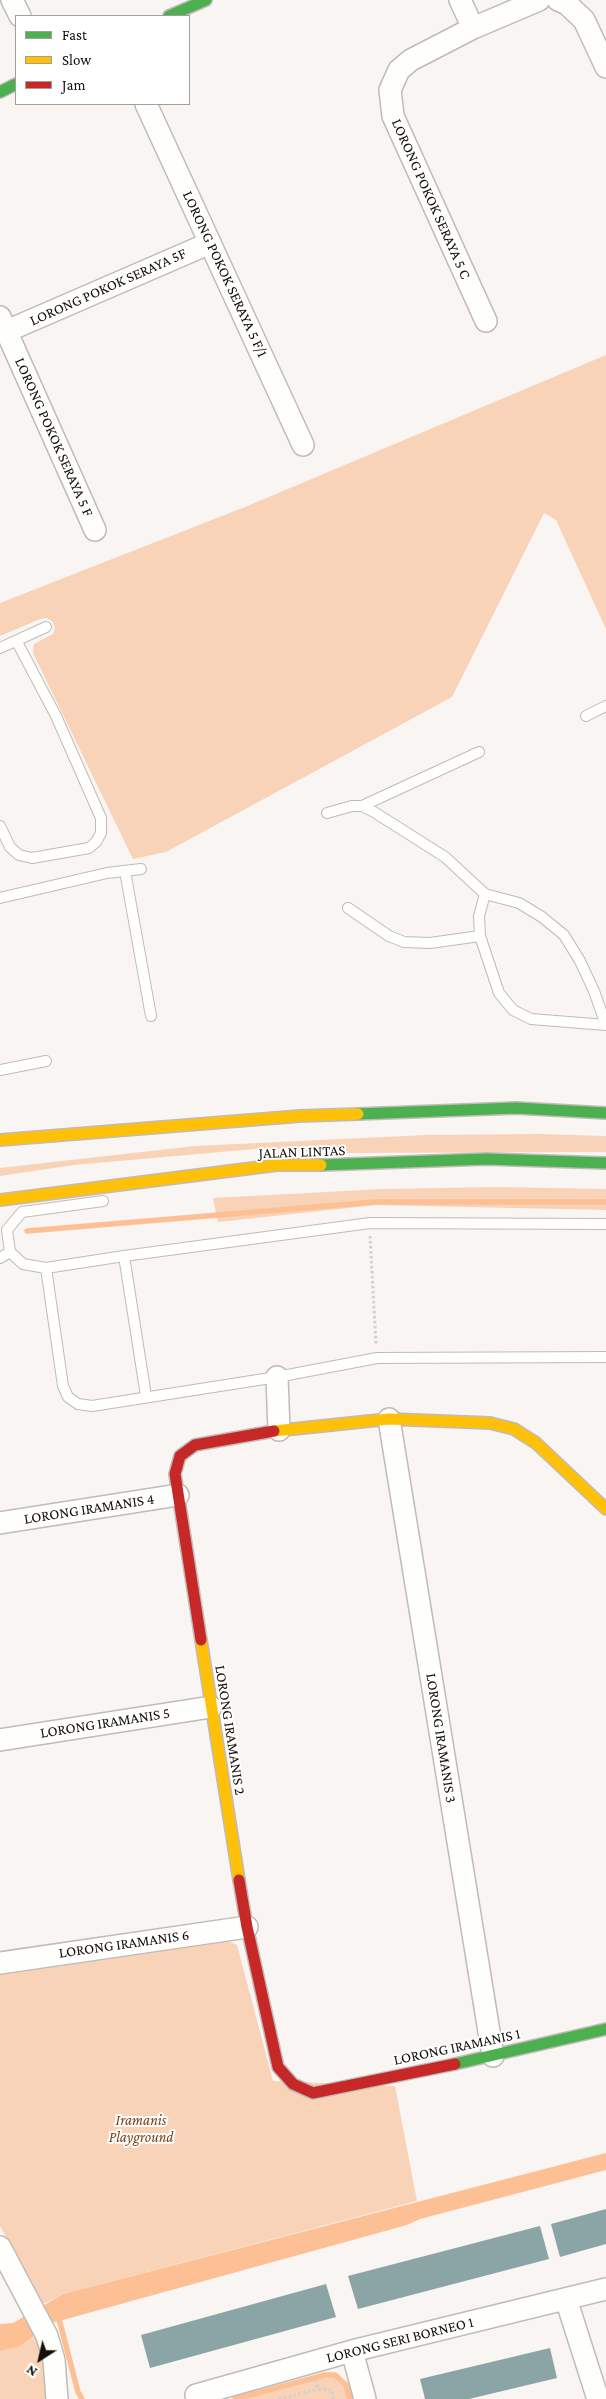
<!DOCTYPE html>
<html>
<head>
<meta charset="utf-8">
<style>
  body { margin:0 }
  #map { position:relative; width:606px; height:2399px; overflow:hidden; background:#f8f5f2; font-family:"Crimson Pro",serif }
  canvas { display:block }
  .legend { position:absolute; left:15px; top:15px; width:175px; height:90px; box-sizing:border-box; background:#fff; border:1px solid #a19f9d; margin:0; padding:6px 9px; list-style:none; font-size:15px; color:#150f0a }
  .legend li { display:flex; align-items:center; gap:10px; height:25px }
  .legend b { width:25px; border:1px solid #a19f9d }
  .north { position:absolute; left:15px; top:2334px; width:50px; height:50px; -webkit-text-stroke:4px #fff; paint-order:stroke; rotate:215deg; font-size:14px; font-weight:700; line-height:20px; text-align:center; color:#150f0a }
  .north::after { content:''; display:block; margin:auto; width:18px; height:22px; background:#150f0a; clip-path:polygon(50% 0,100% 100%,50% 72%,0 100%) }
</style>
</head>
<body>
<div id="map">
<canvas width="606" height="2399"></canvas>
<ul class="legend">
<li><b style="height:6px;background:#4caf50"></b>Fast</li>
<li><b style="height:6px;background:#ffc107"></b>Slow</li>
<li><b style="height:6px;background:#c62828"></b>Jam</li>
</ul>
<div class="north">N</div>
</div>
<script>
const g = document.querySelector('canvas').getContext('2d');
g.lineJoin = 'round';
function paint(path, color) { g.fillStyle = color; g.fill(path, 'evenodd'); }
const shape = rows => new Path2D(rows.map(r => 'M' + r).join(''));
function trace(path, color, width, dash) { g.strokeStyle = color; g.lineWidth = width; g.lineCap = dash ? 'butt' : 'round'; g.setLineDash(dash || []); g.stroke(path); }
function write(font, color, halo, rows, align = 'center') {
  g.font = font + ' "Crimson Pro",serif'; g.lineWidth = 4; g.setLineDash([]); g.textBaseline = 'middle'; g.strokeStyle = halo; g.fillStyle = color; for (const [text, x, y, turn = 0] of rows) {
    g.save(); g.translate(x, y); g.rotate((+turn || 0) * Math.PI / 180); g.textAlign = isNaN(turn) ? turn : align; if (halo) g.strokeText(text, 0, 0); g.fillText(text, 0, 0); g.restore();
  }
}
paint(shape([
  [606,355,606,629,556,520,544,513,452,697,166,852,133,859,33,653,34,644,53,634,55,629,53,622,47,618,40,619,0,636,0,603,245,507],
  [539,1134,606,1136,606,1152,332,1153,266,1148,74,1165,0,1176,0,1168,195,1146,426,1135],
  [496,1187,606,1189,606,1210,376,1205,218,1222,213,1198,383,1189],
  [223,1939,237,1945,273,2081,395,2086,417,2201,63,2294,43,2304,0,2226,0,1974],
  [35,2336,40,2346,47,2399,0,2399,0,2351,19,2347],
  [325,2377,333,2377,340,2380,345,2386,348,2399,240,2399]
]), '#f8d3b8');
paint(shape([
  [606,2153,606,2170,420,2219,407,2225,52,2323,19,2347,0,2351,0,2324,13,2323,63,2294]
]), '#fcc094');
trace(shape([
  [27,1231,375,1202,606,1202],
  [58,2315,78,2392,82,2399],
  [235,2399,325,2375,335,2375,346,2385,350,2399]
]), '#fcc094', 5.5);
paint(shape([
  [606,2209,606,2244,560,2257,551,2224],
  [540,2226,549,2259,358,2309,348,2276],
  [326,2284,336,2317,150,2368,141,2335],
  [550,2348,557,2378,469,2399,425,2399,420,2379]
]), '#8ba4a6');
const lane = shape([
  [0,648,46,627],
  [586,716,606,706],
  [362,806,479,752],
  [327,813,352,806,362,806,374,812,445,857,485,894,519,903,542,917,564,935,580,961,594,991,606,1025],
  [0,826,10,847,19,855,32,858,89,848,96,842,101,833,101,818,56,716,17,642],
  [125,871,151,1016],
  [485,894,479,916,480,936,499,993,513,1010,531,1019,606,1025],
  [0,898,107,873,141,869],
  [348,908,389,936,404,942,430,943,480,936],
  [0,1070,46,1061],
  [103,1201,22,1212,7,1230,10,1252,23,1264,46,1268,124,1256,370,1223,606,1224],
  [124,1256,146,1396],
  [0,1258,10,1252],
  [46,1268,63,1386,68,1397,78,1404,92,1406,277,1377,377,1358,606,1357]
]);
const street = shape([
  [12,0,20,16],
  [460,0,473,28],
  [558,0,567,4,584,20,606,67],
  [146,104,303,445],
  [0,317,95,530],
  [486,321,393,116,390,90,399,70,411,60,473,28,539,0],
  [7,331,210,243],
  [277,1377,279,1430],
  [389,1419,493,2056],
  [0,1523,178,1495],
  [0,1740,211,1707],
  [0,1963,247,1927],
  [0,2247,47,2336,54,2360,57,2399],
  [566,2299,598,2399],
  [352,2351,365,2399],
  [196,2395,352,2351,606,2289]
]);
const fast = shape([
  [169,16,206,0],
  [0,92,16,84],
  [358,1114,516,1108,606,1113],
  [321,1165,486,1159,606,1163],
  [455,2064,606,2029]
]);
const slow = shape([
  [0,1140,300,1116,358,1114],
  [0,1200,277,1165,321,1165],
  [274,1431,389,1419,490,1423,514,1429,536,1443,606,1509],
  [201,1640,239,1880]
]);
const jam = shape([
  [201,1640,175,1474,180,1456,195,1445,274,1431],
  [239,1880,247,1927,278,2067,293,2084,313,2093,455,2064]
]);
trace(lane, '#c0bbb7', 12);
trace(street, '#c0bbb7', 24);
trace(fast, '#c0bbb7', 14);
trace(slow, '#c0bbb7', 14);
trace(jam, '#c0bbb7', 14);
trace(shape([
  [370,1236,376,1344],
  [315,2380,318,2389,332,2390,333,2399],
  [279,2399,318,2389]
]), '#d1d0cf', 3, [2.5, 2.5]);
trace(lane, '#fefefd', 10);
trace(street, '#fefefd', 21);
trace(fast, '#4caf50', 11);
trace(slow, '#ffc107', 11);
trace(jam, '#c62828', 11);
write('15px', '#150f0a', '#fff', [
  ["LORONG POKOK SERAYA 5 C",431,199,66],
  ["LORONG POKOK SERAYA 5 F/1",225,274,65],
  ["LORONG POKOK SERAYA 5F",108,287,-24],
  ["LORONG POKOK SERAYA 5 F",54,437,66],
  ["JALAN LINTAS",302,1152,-2],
  ["LORONG IRAMANIS 4",89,1509,-9],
  ["LORONG IRAMANIS 5",105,1723,-9],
  ["LORONG IRAMANIS 2",230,1730,81],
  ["LORONG IRAMANIS 3",441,1738,81],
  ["LORONG IRAMANIS 6",124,1944,-8],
  ["LORONG IRAMANIS 1",457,2047,-12],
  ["LORONG SERI BORNEO 1",400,2340,-14]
]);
write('italic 15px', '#784315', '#fff', [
  ["Iramanis",141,2120],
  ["Playground",141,2137]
]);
</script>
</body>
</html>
